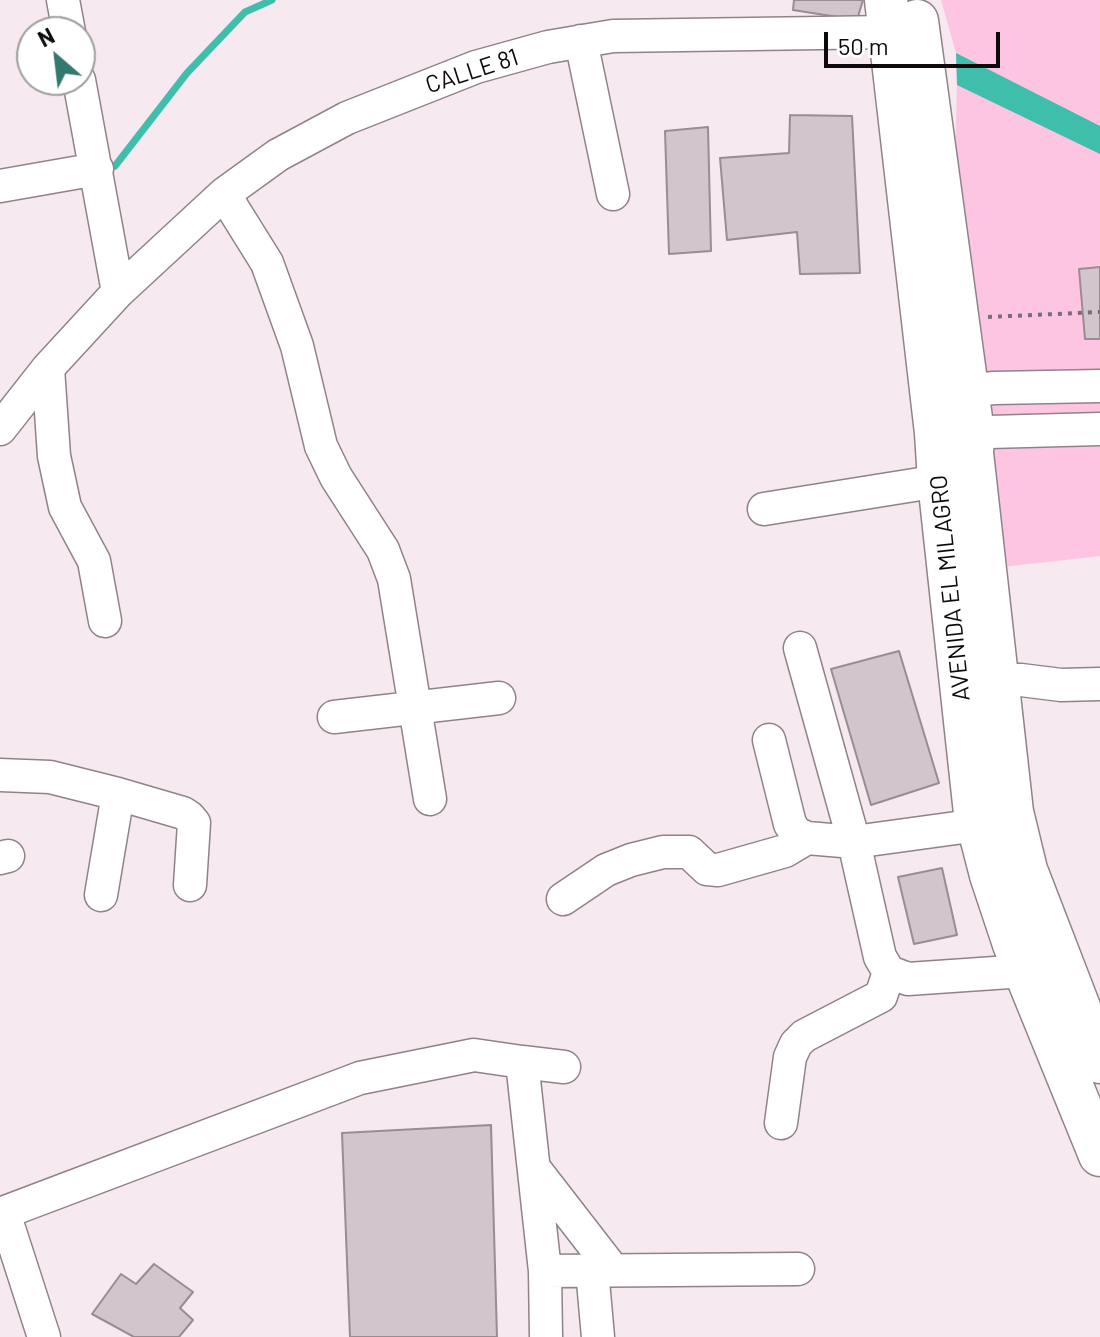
<!DOCTYPE html>
<html>
<head>
<meta charset="utf-8">
<style>
  body { margin:0 }
  #map { position:relative; width:1100px; height:1337px; overflow:hidden; background:#f6e9ef; font-family:Barlow,sans-serif }
  canvas { display:block }
  .north { position:absolute; left:16px; top:16px; width:80px; height:80px; box-sizing:border-box; background:#fff; border:2px solid #9f9d9e; border-radius:50%; rotate:332deg; font-size:22px; font-weight:700; line-height:32px; text-align:center; color:#0e0a0c }
  .north::after { content:''; display:block; margin:auto; width:28px; height:36px; background:#34796e; clip-path:polygon(50% 0,100% 100%,50% 72%,0 100%) }
  .scale { position:absolute; left:824px; top:32px; width:176px; height:36px; box-sizing:border-box; border:4px solid #0e0a0c; border-top:0; padding-left:10px; font-size:24px; line-height:28px; white-space:nowrap; color:#0e0a0c; -webkit-text-stroke:6px #fff; paint-order:stroke }
</style>
</head>
<body>
<div id="map">
<canvas width="1100" height="1337"></canvas>
<div class="north">N</div>
<div class="scale">50 m</div>
</div>
<script>
const g = document.querySelector('canvas').getContext('2d');
g.lineJoin = 'round';
function paint(path, color) { g.fillStyle = color; g.fill(path, 'evenodd'); }
const shape = rows => new Path2D(rows.map(r => 'M' + r).join(''));
function trace(path, color, width, dash) { g.strokeStyle = color; g.lineWidth = width; g.lineCap = dash ? 'butt' : 'round'; g.setLineDash(dash || []); g.stroke(path); }
function write(font, color, halo, rows, align = 'center') {
  g.font = font + ' Barlow,sans-serif'; g.lineWidth = 7; g.setLineDash([]); g.textBaseline = 'middle'; g.strokeStyle = halo; g.fillStyle = color; for (const [text, x, y, turn = 0] of rows) {
    g.save(); g.translate(x, y); g.rotate((+turn || 0) * Math.PI / 180); g.textAlign = isNaN(turn) ? turn : align; if (halo) g.strokeText(text, 0, 0); g.fillText(text, 0, 0); g.restore();
  }
}
paint(shape([
  [941,0,1100,0,1100,556,985,569,952,272,957,85,956,53]
]), '#fdc5e2');
paint(shape([
  [956,53,1100,126,1100,154,957,85]
]), '#3ebeab');
trace(shape([
  [115,166,187,73,245,12,272,0]
]), '#3ebeab', 7);
const building = shape([
  [794,0,863,0,857,20,793,10,794,0],
  [790,115,852,116,860,273,800,274,797,232,727,240,720,158,789,153,790,115],
  [708,127,711,251,669,254,665,131,708,127],
  [1100,267,1100,339,1085,339,1079,269,1100,267],
  [899,651,939,783,871,805,831,669,899,651],
  [942,868,957,935,914,944,898,877,942,868],
  [491,1125,497,1337,350,1337,342,1133,491,1125],
  [154,1264,193,1292,180,1308,193,1320,179,1337,134,1337,92,1314,121,1274,136,1284,154,1264]
]);
paint(building, '#d2c5cb');
trace(building, '#998d93', 2);
const minor = shape([
  [63,0,69,32],
  [581,41,613,194],
  [79,80,118,292],
  [0,186,97,169],
  [224,194,267,263,297,346,321,446,336,477,383,550,394,579,430,799],
  [48,368,54,456,65,507,94,561,105,621],
  [947,393,994,388,1100,386],
  [0,429,48,368,118,292,224,194,278,155,347,118,476,67,548,47,613,36,890,32],
  [952,433,1100,429],
  [764,509,939,481],
  [999,680,1021,680,1061,685,1100,684],
  [334,717,499,698],
  [769,740,790,824,796,833,807,838,854,842,800,648],
  [0,775,50,777,118,794,101,895],
  [118,794,183,813,189,817,194,823,190,885],
  [978,825,854,842,880,957,889,972,908,979,1024,971,1043,965],
  [0,858,8,856],
  [563,899,606,870,631,860,663,852,689,852,707,869,718,870,785,851,807,838],
  [522,1062,564,1067],
  [781,1123,790,1057,796,1044,804,1036,881,996,889,972],
  [534,1168,613,1270],
  [4,1213,44,1337],
  [0,1214,360,1078,474,1055,522,1062,545,1271,546,1337],
  [592,1270,598,1337],
  [545,1271,798,1269]
]);
const major = shape([
  [886,0,936,433,939,481,975,813,991,875,1014,944,1100,1155],
  [917,21,973,433,972,453,1012,812,1026,870,1100,1062]
]);
trace(minor, '#8f8389', 35);
trace(major, '#8f8389', 45);
trace(shape([
  [988,317,1100,312]
]), '#776f73', 4, [4, 6]);
trace(minor, '#fff', 32);
trace(major, '#fff', 42);
write('24px', '#0e0a0c', '#fff', [
  ["CALLE 81",472,71,-18],
  ["AVENIDA EL MILAGRO",950,588,-96]
]);
</script>
</body>
</html>
